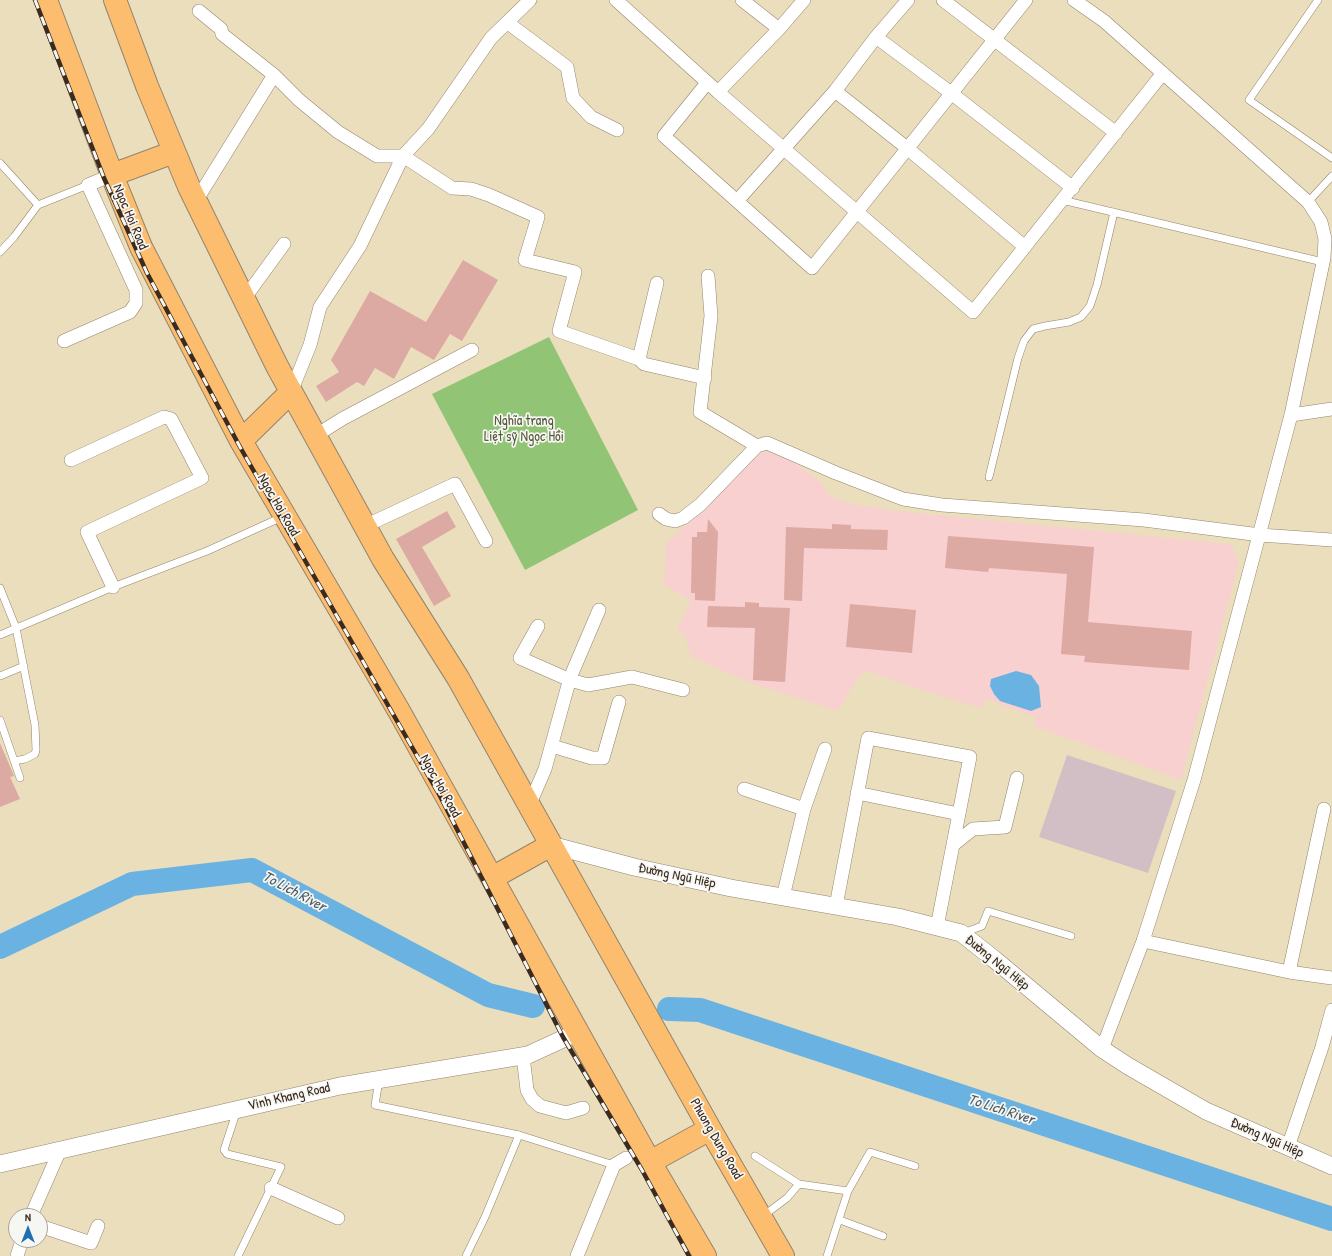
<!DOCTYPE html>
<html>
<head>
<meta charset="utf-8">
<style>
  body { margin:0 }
  #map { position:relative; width:1332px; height:1256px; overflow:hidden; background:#ebdebc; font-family:"Patrick Hand",sans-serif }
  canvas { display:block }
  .north { position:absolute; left:8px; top:1208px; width:40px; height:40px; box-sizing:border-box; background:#f6f6f2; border:1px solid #aba49d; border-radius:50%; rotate:0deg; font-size:11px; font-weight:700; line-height:16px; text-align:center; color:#3b2a1e }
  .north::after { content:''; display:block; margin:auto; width:14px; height:18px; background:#1f6fb2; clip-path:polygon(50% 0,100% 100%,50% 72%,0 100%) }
</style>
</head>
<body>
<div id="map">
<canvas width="1332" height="1256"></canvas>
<div class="north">N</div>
</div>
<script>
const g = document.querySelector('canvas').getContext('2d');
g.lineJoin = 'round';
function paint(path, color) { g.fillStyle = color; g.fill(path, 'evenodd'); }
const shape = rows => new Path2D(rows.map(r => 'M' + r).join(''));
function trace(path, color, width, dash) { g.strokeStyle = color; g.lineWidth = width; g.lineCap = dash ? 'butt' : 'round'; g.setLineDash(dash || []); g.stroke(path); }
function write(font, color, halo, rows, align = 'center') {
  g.font = font + ' "Patrick Hand",sans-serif'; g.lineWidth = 3.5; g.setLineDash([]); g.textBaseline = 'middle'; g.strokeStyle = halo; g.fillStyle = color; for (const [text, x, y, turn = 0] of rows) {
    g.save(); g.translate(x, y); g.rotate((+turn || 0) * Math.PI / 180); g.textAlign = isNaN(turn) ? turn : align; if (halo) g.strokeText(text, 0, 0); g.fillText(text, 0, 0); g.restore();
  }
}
paint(shape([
  [776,449,824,485,829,496,851,504,897,511,1231,544,1239,562,1181,780,1034,726,1036,717,986,699,981,708,897,682,870,671,864,672,855,682,838,711,754,684,691,657,684,634,677,629,691,601,664,584,666,544,759,454]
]), '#f7d0cf');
paint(shape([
  [1067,755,1176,791,1148,873,1039,837]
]), '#d2bec5');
paint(shape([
  [549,337,638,510,525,570,432,394]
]), '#92c475');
paint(shape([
  [1016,671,1031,675,1039,686,1041,707,1031,711,1000,701,994,694,990,686,991,679]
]), '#6ab2e1');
trace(shape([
  [0,947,132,884,252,870,488,995,533,1006],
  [669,1009,700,1010,1332,1219]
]), '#6ab2e1', 24);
paint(shape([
  [463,260,498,280,462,341,450,334,434,360,411,347,394,379,375,368,364,386,357,382,326,402,316,386,339,372,331,360,370,291,426,322],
  [447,511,456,527,422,547,451,596,434,606,396,539],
  [708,519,718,532,715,601,695,600,695,593,691,593,692,537,697,537,697,532,707,532],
  [832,524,851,525,851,529,888,530,887,550,804,548,802,601,784,600,786,527,832,529],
  [948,536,1094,547,1088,622,1192,631,1189,670,1084,662,1085,656,1061,654,1067,574,989,568,988,572,945,568],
  [745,602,759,603,759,607,790,608,785,682,753,680,755,628,707,627,708,606,745,607],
  [850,604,916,610,912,653,846,647],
  [0,743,14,776,10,777,20,799,0,807]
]), '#dda9a3');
const service = shape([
  [1318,0,1249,100,1332,158],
  [0,163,38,205],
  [1062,200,1323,262],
  [1308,202,1332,176],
  [0,252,14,237,38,205,88,185],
  [989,477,1018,358,1024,341,1033,329,1045,326,1069,322,1081,317,1090,306,1097,285,1114,212],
  [0,588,16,628,35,725,36,750,35,754,25,759,14,761],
  [0,635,113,587,207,551,282,517],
  [0,676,24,666],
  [0,720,20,778],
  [963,933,982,926,988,911,1071,936],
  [379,1080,375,1105,519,1135,614,1165],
  [237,1110,224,1150,227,1154,281,1167,238,1256],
  [755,1156,799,1184],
  [763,1216,787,1198,799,1184,848,1191],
  [840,1220,883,1236],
  [466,1256,485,1217,519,1135],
  [827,1256,848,1191,870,1152,915,1166]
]);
const minor = shape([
  [616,0,718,92,779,29,742,0],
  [943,0,1116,133],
  [1074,0,1104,21,1308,202,1321,222,1325,239,1324,258,1291,415,1194,780,1143,941,1102,1049],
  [199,11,221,29,222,34,274,75],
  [508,23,567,67,573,98,591,117,617,130],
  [779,29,804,0],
  [876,37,951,93,1073,188],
  [707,83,664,136,812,268,1026,0],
  [835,91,907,148,1025,247],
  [718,92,973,312,1163,73],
  [196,201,274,75,299,100,338,132,377,156,403,156,452,188,471,189,489,195,538,217,525,260,575,272,559,331,639,359,644,364,705,378],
  [737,201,835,91,876,37,908,0],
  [708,276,711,316,700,412,757,446],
  [244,299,284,244],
  [64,341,130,312,136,303,136,290,88,185,112,175],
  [639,359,657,283],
  [291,392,310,345,320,307,360,246,403,156,428,129,491,38,530,0],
  [1291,415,1332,409],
  [315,436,342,419,472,350],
  [71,460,164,417,171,419,202,478,87,532,113,587],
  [659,514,666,519,675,521,683,518,700,505,757,446,767,443,836,473,903,499,942,505,1144,520,1260,535,1332,540],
  [365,526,455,484,486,541],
  [538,626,520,658,570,680,588,685,632,677,683,690],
  [552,746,592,758,603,758,619,702],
  [744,789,804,809,783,897],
  [857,793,959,814],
  [529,806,545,769,570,678,599,610],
  [804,809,825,749],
  [953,845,973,829,1005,827,1017,778],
  [836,906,868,738,970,757,937,927],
  [1143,941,1289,972,1332,978],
  [1289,972,1324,809],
  [523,1056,527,1090,532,1099,540,1106,566,1113,583,1108],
  [1288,1147,1322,1047,1332,1010],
  [271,1188,338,1218],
  [31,1216,60,1150],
  [40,1226,91,1243,98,1226],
  [17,1256,22,1240],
  [577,1256,614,1165,626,1158]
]);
const tertiary = shape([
  [551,845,634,867,731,888,898,917,961,933,994,959,1102,1049,1128,1066,1206,1111,1332,1166],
  [0,1164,340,1086,528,1055,578,1032]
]);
const trunk = shape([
  [46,0,112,175,141,247,241,441,399,711,650,1162,705,1256],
  [115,0,147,86,189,187,277,366,383,559,458,678,710,1129,783,1256],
  [112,175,174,152],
  [241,441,291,392],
  [492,878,551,845],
  [650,1162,710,1129]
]);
trace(service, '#93846d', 8);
trace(minor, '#93846d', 14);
trace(tertiary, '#93846d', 18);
trace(trunk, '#93846d', 24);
trace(service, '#fff', 7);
trace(minor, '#fff', 13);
trace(tertiary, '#fff', 17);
trace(trunk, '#fcbd6f', 22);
const rail = shape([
  [35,0,104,178,147,273,240,447,440,796,563,1037,642,1170,689,1256]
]);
trace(rail, '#3b2a1e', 4.5);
trace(rail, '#f6f6f2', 3, [9]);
write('14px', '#3b2a1e', '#f6f6f2', [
  ["Ngoc Hoi Road",130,217,67],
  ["Ngoc Hoi Road",278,505,60],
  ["Ngoc Hoi Road",440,786,61],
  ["Đường Ngũ Hiệp",677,876,12],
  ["Đường Ngũ Hiệp",997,963,39],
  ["Vinh Khang Road",289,1097,-13],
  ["Đường Ngũ Hiệp",1267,1138,24],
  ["Phuong Dung Road",716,1139,60]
]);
write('14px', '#555838', '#f6f6f2', [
  ["Nghĩa trang",524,421],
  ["Liệt sỹ Ngọc Hồi",524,437]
]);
write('italic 15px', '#4b5a62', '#f6f6f2', [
  ["To Lich River",294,892,28],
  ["To Lich River",1001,1110,18]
]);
</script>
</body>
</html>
